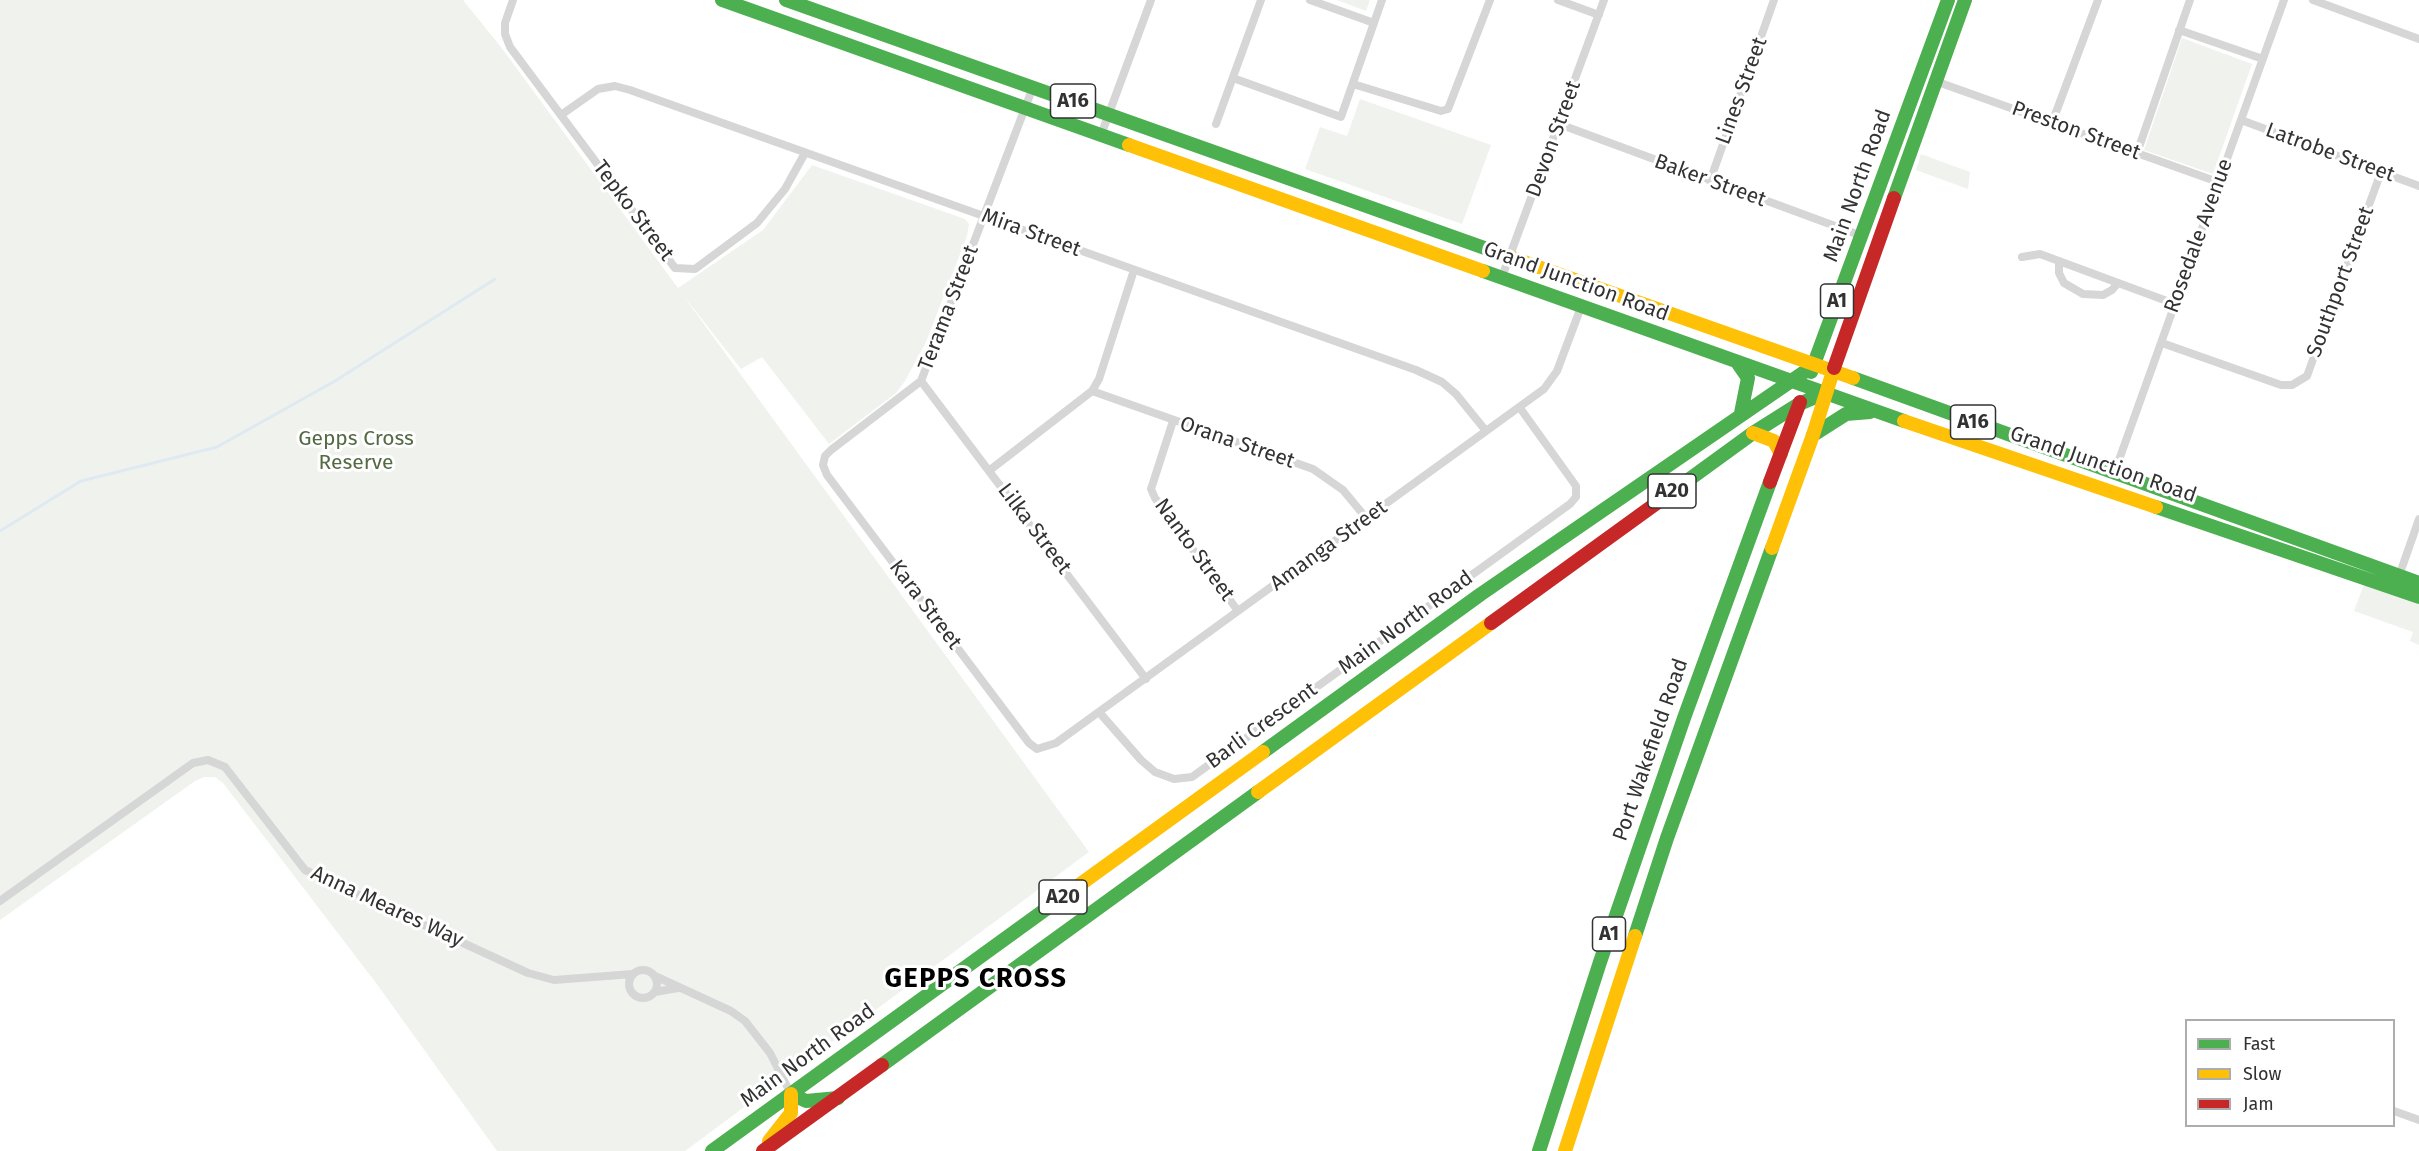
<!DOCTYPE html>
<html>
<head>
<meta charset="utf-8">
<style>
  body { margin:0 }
  #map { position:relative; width:2419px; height:1151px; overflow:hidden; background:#fff; font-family:"Fira Sans",sans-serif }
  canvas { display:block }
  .legend { position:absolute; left:2185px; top:1019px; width:210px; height:108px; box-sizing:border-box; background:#fff; border:2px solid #adadad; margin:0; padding:8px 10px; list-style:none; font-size:18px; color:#323232 }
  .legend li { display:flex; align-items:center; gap:12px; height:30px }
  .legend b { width:30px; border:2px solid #adadad }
</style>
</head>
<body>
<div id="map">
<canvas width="2419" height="1151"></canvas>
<ul class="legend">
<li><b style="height:8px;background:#4caf50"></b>Fast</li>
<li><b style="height:8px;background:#ffc107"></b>Slow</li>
<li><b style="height:8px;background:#c62828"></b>Jam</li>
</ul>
</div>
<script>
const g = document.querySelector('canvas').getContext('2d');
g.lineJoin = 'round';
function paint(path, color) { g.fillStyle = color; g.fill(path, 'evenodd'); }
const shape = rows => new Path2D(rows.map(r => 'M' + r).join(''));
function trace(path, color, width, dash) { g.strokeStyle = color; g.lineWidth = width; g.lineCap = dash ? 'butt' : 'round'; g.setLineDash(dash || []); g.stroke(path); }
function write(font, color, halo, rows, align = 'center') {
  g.font = font + ' "Fira Sans",sans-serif'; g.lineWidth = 6; g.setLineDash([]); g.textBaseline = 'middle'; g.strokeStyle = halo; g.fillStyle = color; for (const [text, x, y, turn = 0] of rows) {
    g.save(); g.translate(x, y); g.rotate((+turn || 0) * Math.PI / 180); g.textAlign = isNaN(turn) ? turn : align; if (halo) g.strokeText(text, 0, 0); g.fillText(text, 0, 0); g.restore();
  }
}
paint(shape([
  [0,0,463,0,501,47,678,288,763,230,812,165,965,219,969,224,967,236,926,342,905,381,896,393,829,444,762,357,741,369,682,294,1089,852,685,1151,497,1151,376,983,223,783,215,777,204,777,195,781,0,920],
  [1337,0,1370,0,1366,11],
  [2182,38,2252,64,2213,174,2144,150],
  [1360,99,1491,145,1462,224,1305,169,1320,127,1347,136],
  [1921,154,1970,172,1968,189,1916,170],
  [2364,584,2419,604,2419,645,2410,641,2413,632,2354,611]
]), '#f0f3ed');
trace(shape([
  [0,531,81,481,217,447,335,381,495,279]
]), '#dee9f1', 3);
trace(shape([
  [513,0,505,23,505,34,510,47,675,268,695,269,757,223,785,189,805,153],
  [1310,0,1374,23],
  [1558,0,1599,15],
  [2313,0,2419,39],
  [2179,30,2263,59],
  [1233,78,1341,117,1382,0],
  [1935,81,2218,182],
  [1353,84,1441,111,1448,109,1490,0],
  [1033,87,921,381,831,450,825,456,823,465,827,475,1029,743,1037,749,1056,743,1544,389,1557,371,1581,307],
  [561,115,598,89,615,86,630,90,1416,370,1442,382,1456,394,1486,431],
  [2241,120,2419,186],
  [2052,123,2098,0],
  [1216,124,1261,0],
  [1559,124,1862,236],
  [1101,135,1151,0],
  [2137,153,2190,0],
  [1710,181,1774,0],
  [2022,257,2040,254,2175,304],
  [2059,261,2059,273,2064,283,2083,294,2103,295,2112,290,2118,283],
  [1502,277,1604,0],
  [2162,343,2281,385,2292,385,2307,376,2381,172],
  [921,381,1146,679],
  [1092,391,1313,469,1343,490,1367,519],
  [1173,421,1151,489,1155,498,1238,611],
  [990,470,1092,391,1099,379,1134,270],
  [2115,471,2284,0],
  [2399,576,2419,519],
  [1099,712,1141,760,1155,772,1174,779,1192,777,1570,504,1576,497,1576,486,1520,408],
  [0,901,193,763,208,760,225,767,305,870,528,973,554,980,633,974],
  '629 984a14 14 0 1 1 28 0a14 14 0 1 1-28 0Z',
  [655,976,731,1011,745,1021,770,1053,791,1094],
  [655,992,678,988],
  [2394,1111,2419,1120]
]), '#d6d6d6', 8);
trace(shape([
  [722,0,1129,145],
  [786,0,1493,251],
  [1894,198,1965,0],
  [1483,271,1904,421],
  [1737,362,1748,378,1741,413],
  [1811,372,1948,0],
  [1853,378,2419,583],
  [1813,435,1846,414,1870,412],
  [1665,497,1753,433,1799,404,1825,393],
  [2156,507,2419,597],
  [1263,752,1481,594,1813,366],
  [1635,936,1667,838,1772,548],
  [882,1065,1258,792],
  [791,1094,806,1101,838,1098],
  [712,1151,1053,904],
  [1539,1151,1600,962,1684,718,1770,482]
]), '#4caf50', 14);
trace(shape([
  [1129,145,1483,271],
  [1493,251,1853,378],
  [1904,421,2156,507],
  [1753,433,1774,441,1781,454],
  [1772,548,1813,435,1834,368],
  [1258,792,1491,623],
  [1053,904,1263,752],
  [769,1141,791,1113,791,1094],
  [1565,1151,1635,936]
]), '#ffc107', 14);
trace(shape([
  [1834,368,1894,198],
  [1770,482,1800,402],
  [1491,623,1665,497],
  [763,1151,882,1065]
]), '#c62828', 14);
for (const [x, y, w] of [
  [1073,101,45],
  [1837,301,33],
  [1973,422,45],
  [1672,491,48],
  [1063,897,48],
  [1609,934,33]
]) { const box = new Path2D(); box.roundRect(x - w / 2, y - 17, w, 34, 4.5); g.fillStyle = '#fff'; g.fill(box); trace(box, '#323232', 1.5); }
write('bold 20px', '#323232', null, [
  ["A16",1073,101],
  ["A1",1837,301],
  ["A16",1973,422],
  ["A20",1672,491],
  ["A20",1063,897],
  ["A1",1609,934]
]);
write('21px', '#323232', '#fff', [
  ["Lines Street",1742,91,-70],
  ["Preston Street",2076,131,20],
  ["Devon Street",1554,139,-70],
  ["Latrobe Street",2330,153,20],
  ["Baker Street",1710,181,20],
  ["Main North Road",1858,186,-70],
  ["Tepko Street",633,211,53],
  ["Mira Street",1031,233,20],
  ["Rosedale Avenue",2199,236,-70],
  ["Grand Junction Road",1576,282,20],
  ["Southport Street",2341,282,-70],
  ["Terama Street",949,308,-69],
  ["Orana Street",1237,443,19],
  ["Grand Junction Road",2103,465,19],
  ["Lilka Street",1034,529,53],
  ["Amanga Street",1329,546,-36],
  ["Nanto Street",1194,550,54],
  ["Kara Street",925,605,53],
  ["Main North Road",1406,623,-36],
  ["Barli Crescent",1262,726,-36],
  ["Port Wakefield Road",1651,750,-71],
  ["Anna Meares Way",387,907,25],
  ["Main North Road",808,1056,-36]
]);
write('21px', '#536a42', '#fff', [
  ["Gepps Cross",356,439],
  ["Reserve",356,463]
]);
g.letterSpacing = '1.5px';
write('bold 27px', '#000', '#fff', [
  ["GEPPS CROSS",976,979]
]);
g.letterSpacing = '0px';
</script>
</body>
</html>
